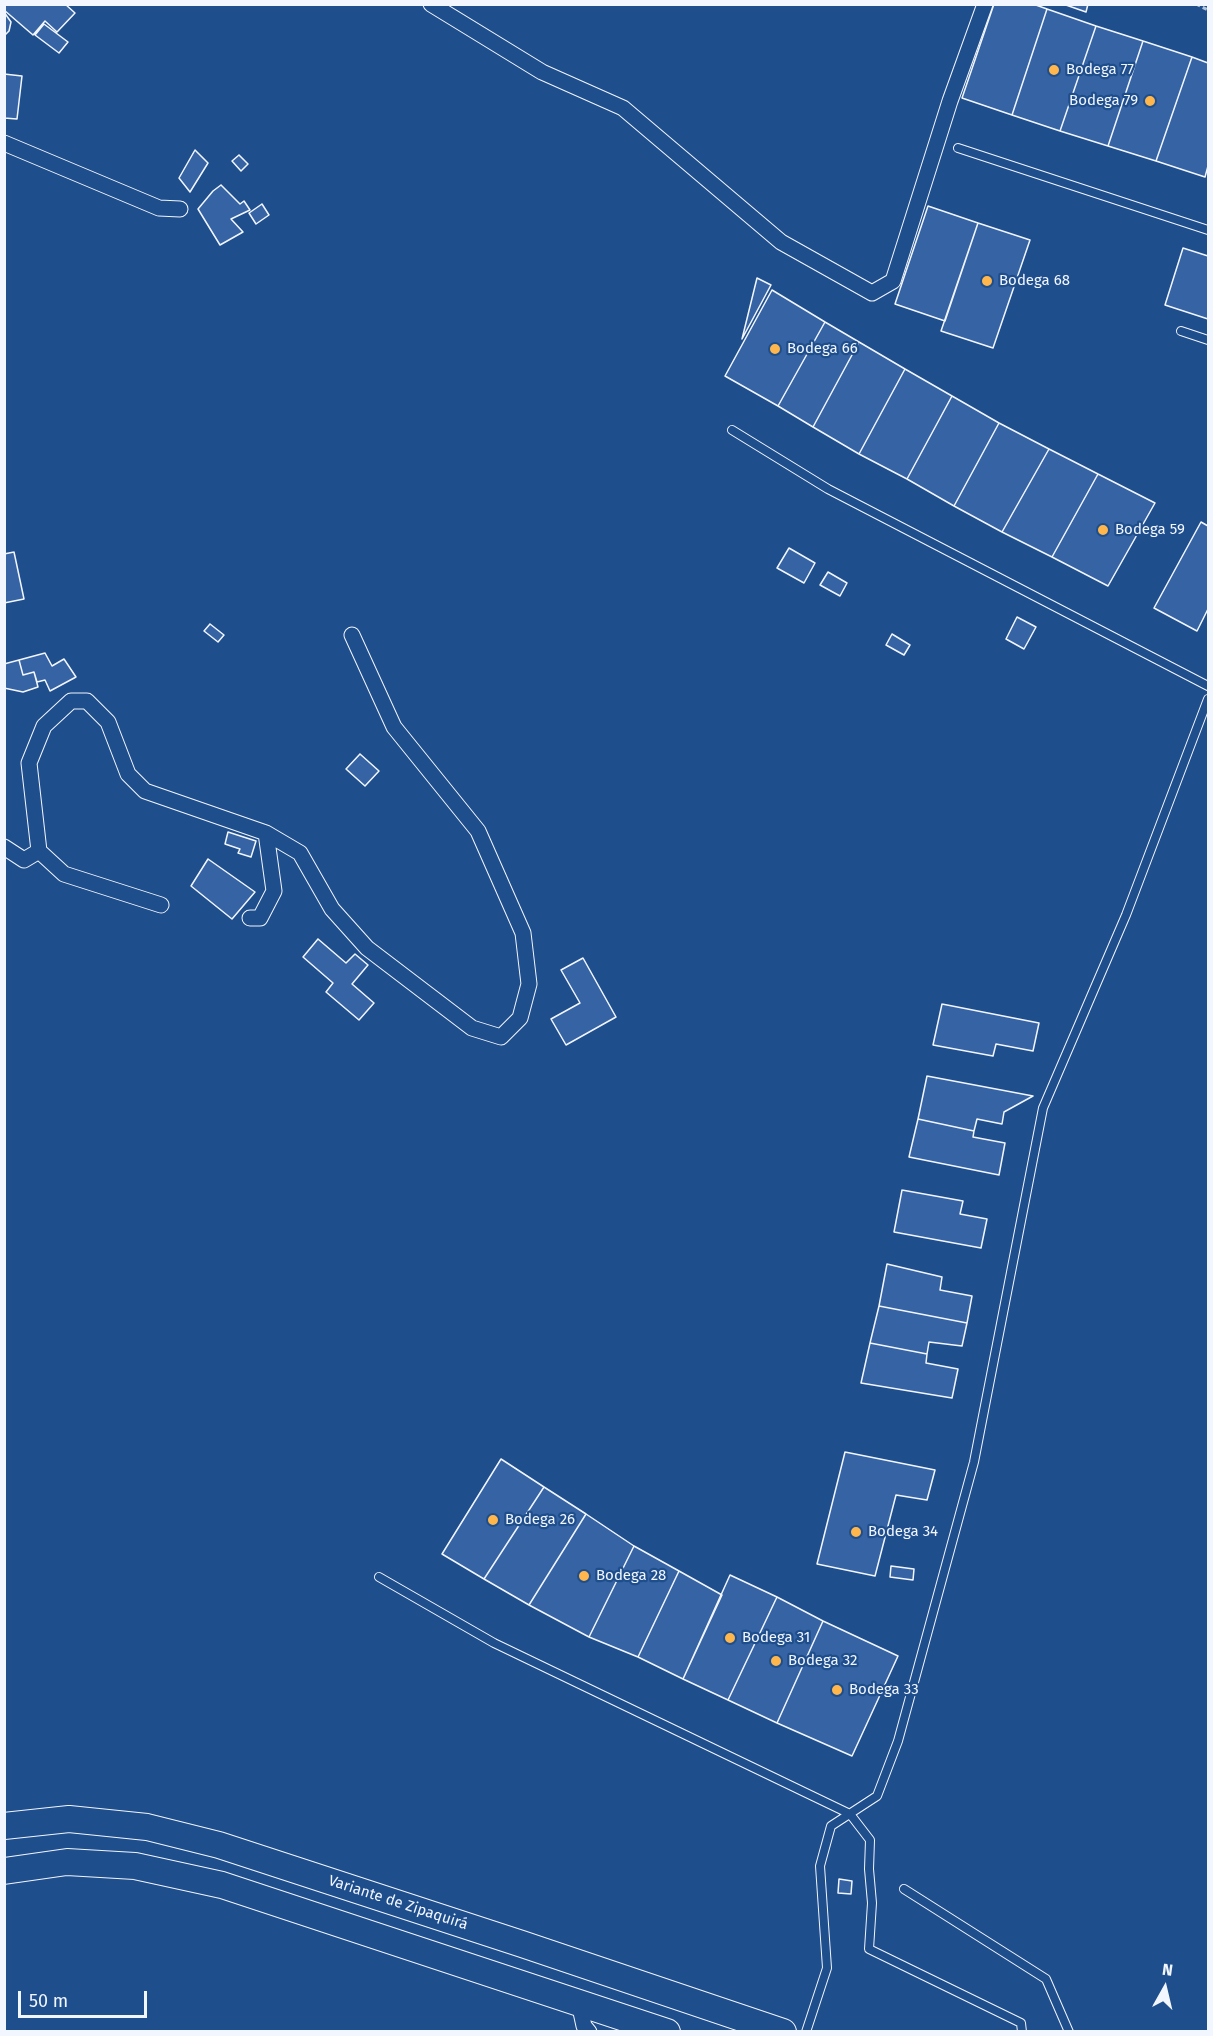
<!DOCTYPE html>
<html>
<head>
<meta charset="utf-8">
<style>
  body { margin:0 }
  #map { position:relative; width:1213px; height:2036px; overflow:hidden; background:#1f4e8c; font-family:"Fira Sans",sans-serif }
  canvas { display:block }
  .frame { position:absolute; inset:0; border:6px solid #f2f6ff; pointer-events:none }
  .north { position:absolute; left:1135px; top:1958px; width:60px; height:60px; -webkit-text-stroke:4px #1f4e8c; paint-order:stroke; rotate:8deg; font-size:16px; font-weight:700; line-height:24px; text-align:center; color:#f2f6ff }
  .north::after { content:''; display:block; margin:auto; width:21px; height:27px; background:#f2f6ff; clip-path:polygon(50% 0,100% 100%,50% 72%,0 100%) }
  .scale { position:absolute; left:18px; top:1991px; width:129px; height:27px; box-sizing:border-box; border:3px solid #f2f6ff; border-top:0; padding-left:8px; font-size:18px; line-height:21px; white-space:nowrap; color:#f2f6ff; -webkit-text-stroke:4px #1f4e8c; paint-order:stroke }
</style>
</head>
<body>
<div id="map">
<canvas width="1213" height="2036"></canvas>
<div class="frame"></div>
<div class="north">N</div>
<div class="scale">50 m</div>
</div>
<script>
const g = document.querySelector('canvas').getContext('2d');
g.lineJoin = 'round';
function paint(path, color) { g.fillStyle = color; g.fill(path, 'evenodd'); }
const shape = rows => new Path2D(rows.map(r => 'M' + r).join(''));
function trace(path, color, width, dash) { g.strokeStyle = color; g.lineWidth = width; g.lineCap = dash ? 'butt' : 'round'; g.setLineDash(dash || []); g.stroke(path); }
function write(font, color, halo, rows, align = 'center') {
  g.font = font + ' "Fira Sans",sans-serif'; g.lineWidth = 4.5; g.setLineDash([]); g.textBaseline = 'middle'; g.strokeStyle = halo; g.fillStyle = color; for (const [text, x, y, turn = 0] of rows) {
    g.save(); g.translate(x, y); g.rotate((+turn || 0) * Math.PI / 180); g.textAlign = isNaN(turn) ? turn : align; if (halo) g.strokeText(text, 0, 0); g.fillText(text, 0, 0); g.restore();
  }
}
const building = shape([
  [4,4,65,4,75,13,57,32,45,21,33,35,4,10,4,4],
  [994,4,1033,4,1047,9,1012,115,962,98,994,4],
  [1063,4,1088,4,1086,12,1063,4],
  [1047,9,1096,26,1060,131,1012,115,1047,9],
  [4,12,11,22,9,31,4,36,4,12],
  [44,24,68,42,59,53,35,35,44,24],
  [1096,26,1143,41,1108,146,1060,131,1096,26],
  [1143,41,1192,57,1156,161,1108,146,1143,41],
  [1192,57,1208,63,1208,166,1205,177,1156,161,1192,57],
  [4,74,22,76,17,119,4,118,4,74],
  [195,150,208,163,190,192,179,178,195,150],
  [239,155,248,164,241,171,232,161,239,155],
  [221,185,240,204,244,201,250,210,231,219,243,232,220,245,198,209,213,191,221,185],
  [262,204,269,215,256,224,249,213,262,204],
  [928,206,978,223,945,321,895,304,928,206],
  [978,223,1030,240,993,348,941,331,978,223],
  [1183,248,1208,256,1208,319,1165,305,1183,248],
  [757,278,771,285,742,339,757,278],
  [772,290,825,322,778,406,725,376,772,290],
  [825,322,859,342,813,427,778,406,825,322],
  [859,342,905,369,859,454,813,427,859,342],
  [905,369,952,396,907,479,859,454,905,369],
  [952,396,999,423,954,506,907,479,952,396],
  [999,423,1049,449,1002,532,954,506,999,423],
  [1049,449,1098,474,1052,557,1002,532,1049,449],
  [1098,474,1155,503,1108,586,1052,557,1098,474],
  [1201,522,1208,526,1208,609,1197,631,1154,608,1201,522],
  [789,548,815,563,804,583,777,568,789,548],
  [14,552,24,599,4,603,4,554,14,552],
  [828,572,847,583,840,596,820,585,828,572],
  [1017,617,1036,627,1024,649,1006,639,1017,617],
  [210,624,224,635,218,642,204,631,210,624],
  [892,634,910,645,904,655,886,645,892,634],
  [45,653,52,666,64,659,76,677,50,691,45,680,37,682,34,672,23,675,19,660,45,653],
  [19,660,23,675,34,672,38,687,23,692,4,688,4,664,19,660],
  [360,754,379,771,365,786,346,769,360,754],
  [228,832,256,841,251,857,238,853,240,849,225,844,228,832],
  [208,859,255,892,232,919,191,886,208,859],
  [318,939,346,963,355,954,368,965,352,984,374,1003,359,1020,326,992,333,983,303,957,318,939],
  [583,958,616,1017,566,1045,551,1019,580,1003,561,970,583,958],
  [942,1004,1039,1023,1033,1051,996,1044,993,1056,933,1045,942,1004],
  [927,1076,1033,1096,1004,1112,1002,1124,977,1119,974,1131,918,1119,927,1076],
  [918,1119,974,1131,973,1137,1005,1143,999,1175,909,1157,918,1119],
  [902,1190,963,1201,960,1214,987,1219,981,1248,894,1232,902,1190],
  [887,1264,942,1277,940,1290,972,1296,967,1323,879,1306,887,1264],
  [879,1306,967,1323,962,1346,929,1342,927,1354,870,1343,879,1306],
  [870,1343,927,1354,926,1363,958,1369,952,1398,861,1383,870,1343],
  [845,1452,935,1470,927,1500,896,1495,875,1576,817,1564,845,1452],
  [501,1459,544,1487,484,1579,442,1554,501,1459],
  [544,1487,586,1514,529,1605,484,1579,544,1487],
  [586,1514,634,1546,589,1637,529,1605,586,1514],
  [634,1546,679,1571,638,1657,589,1637,634,1546],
  [891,1566,914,1569,913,1580,890,1577,891,1566],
  [679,1571,722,1595,683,1679,638,1657,679,1571],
  [730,1575,777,1597,728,1700,683,1679,730,1575],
  [777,1597,823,1621,777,1723,728,1700,777,1597],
  [823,1621,898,1656,852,1756,777,1723,823,1621],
  [839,1879,852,1881,851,1894,838,1893,839,1879]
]);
paint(building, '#3563a3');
trace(building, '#f2f6ff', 1.5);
const service = shape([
  [958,148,1208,230],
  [1181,331,1208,340],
  [732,430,828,489,1208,686],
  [379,1577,494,1643,850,1814,870,1840,869,1869,872,1903,869,1949,1021,2023,1022,2032],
  [904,1889,1046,1979,1069,2032],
  [806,2032,827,1968,820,1866,831,1826,877,1796,898,1741,974,1462,1043,1108,1126,915,1208,699]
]);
const minor = shape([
  [431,4,542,72,623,108,781,242,872,293,893,281,950,101,985,4],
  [4,143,159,208,180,209],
  [4,847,24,860,39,851,29,763,44,726,71,701,87,701,108,722,128,774,145,791,266,833,300,853,332,909,367,948,472,1028,501,1037,520,1018,529,984,523,933,478,831,394,727,352,635],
  [39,851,64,874,161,905],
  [250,918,260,918,274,891,266,833],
  [579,2003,584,2026,589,2032]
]);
const trunk = shape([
  [4,1826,69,1819,147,1827,219,1845,522,1944,783,2032],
  [4,1871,67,1862,135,1866,222,1885,667,2032]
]);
trace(service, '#f2f6ff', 10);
trace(minor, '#f2f6ff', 17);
trace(trunk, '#f2f6ff', 28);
trace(shape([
  [1196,4,1208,10]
]), '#b3c4dc', 3, [4.5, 3]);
trace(service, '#1f4e8c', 8);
trace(minor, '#1f4e8c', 15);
trace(trunk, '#1f4e8c', 26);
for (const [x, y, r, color] of [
  [1054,70,6,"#ffb74d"],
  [1150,101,6,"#ffb74d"],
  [987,281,6,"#ffb74d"],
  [775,349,6,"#ffb74d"],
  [1103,530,6,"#ffb74d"],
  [493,1520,6,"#ffb74d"],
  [856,1532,6,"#ffb74d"],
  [584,1576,6,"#ffb74d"],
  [730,1638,6,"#ffb74d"],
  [776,1661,6,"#ffb74d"],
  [837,1690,6,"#ffb74d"]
]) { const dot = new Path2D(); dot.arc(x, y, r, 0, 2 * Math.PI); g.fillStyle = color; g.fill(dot); trace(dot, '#1f4e8c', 2); }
write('15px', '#f2f6ff', '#1f4e8c', [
  ["Bodega 77",1066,70],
  ["Bodega 79",1138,101,"right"],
  ["Bodega 68",999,281],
  ["Bodega 66",787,349],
  ["Bodega 59",1115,530],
  ["Bodega 26",505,1520],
  ["Bodega 34",868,1532],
  ["Bodega 28",596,1576],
  ["Bodega 31",742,1638],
  ["Bodega 32",788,1661],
  ["Bodega 33",849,1690]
], 'left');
write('15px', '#f2f6ff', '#1f4e8c', [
  ["Variante de Zipaquirá",398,1903,18]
]);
</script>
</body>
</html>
